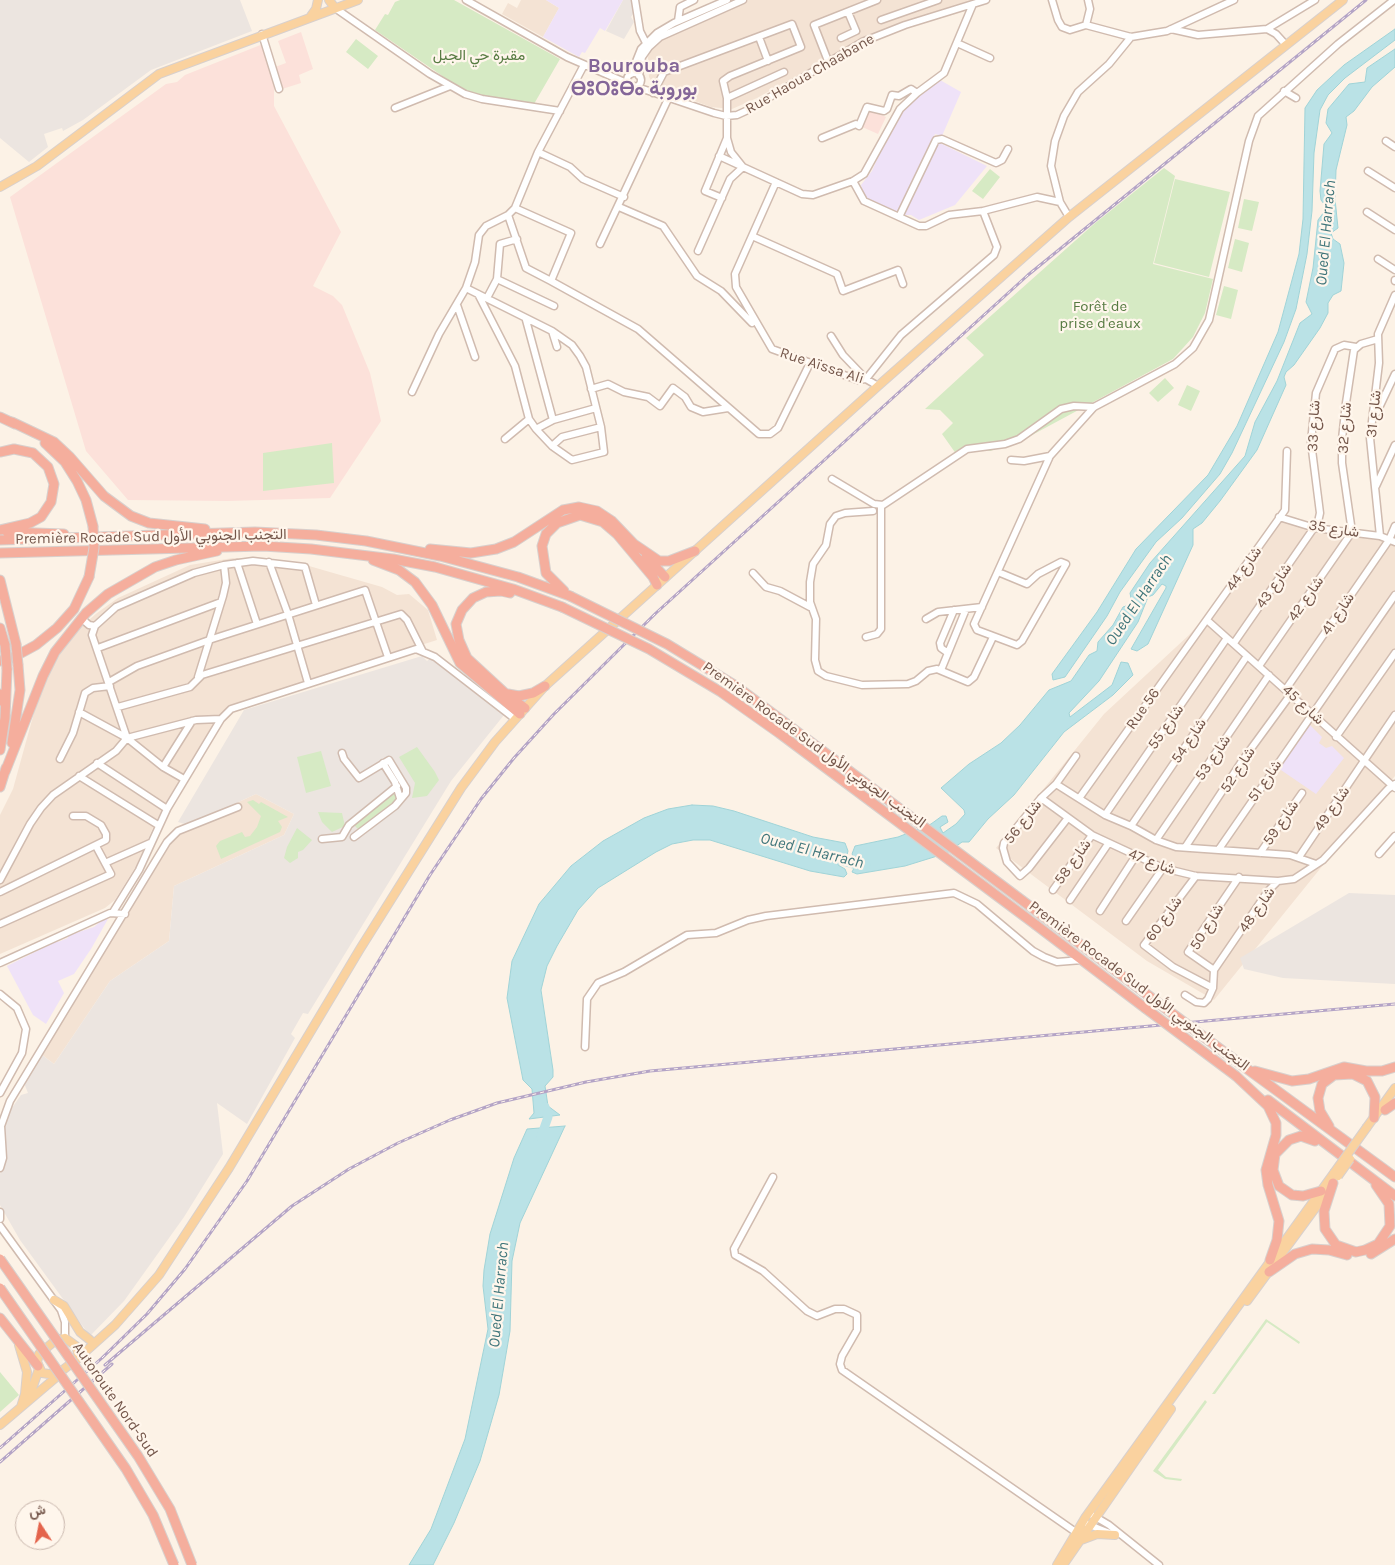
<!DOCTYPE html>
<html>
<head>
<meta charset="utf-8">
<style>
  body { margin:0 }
  #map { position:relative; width:1395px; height:1565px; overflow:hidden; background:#fcf2e6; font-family:Karla,Vazirmatn,sans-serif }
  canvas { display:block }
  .north { position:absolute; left:15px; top:1500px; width:50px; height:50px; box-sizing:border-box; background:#fff6ec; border:1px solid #c8b6ac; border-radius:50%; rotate:349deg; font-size:14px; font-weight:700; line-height:20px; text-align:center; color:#75574b }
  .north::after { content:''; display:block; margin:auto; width:18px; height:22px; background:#e4644c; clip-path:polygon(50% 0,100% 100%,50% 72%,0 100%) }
</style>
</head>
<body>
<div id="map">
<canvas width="1395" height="1565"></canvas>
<div class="north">ش</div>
</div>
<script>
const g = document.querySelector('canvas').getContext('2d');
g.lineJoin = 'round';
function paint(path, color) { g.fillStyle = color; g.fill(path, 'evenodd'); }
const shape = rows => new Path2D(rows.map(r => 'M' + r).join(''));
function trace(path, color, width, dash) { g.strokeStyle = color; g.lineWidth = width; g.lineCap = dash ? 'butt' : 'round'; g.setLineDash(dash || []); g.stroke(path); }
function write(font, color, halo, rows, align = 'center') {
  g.font = font + ' Karla,Vazirmatn,"Noto Sans Tifinagh",sans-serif'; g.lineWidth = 4.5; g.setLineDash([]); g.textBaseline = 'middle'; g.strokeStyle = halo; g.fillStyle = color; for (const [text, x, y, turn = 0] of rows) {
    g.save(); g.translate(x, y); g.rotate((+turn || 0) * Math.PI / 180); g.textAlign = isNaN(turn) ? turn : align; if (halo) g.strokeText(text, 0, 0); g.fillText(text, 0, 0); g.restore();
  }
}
paint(shape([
  [521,0,546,0,559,8,543,37,502,14,508,3,517,8],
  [749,0,973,0,894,25,862,39,757,98,732,109,711,107,654,86,649,77,648,57,650,49,662,38],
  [1276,519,1334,530,1395,537,1395,776,1214,1000,1147,961,996,848,1104,714,1189,635,1223,596],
  [233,558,256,558,309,566,382,587,397,595,409,594,428,610,437,640,229,706,223,712,156,821,136,866,115,900,105,908,0,954,0,815,13,789,40,691,60,654,75,632,97,613,118,598,190,565],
  [256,794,294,814,284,835,174,886,169,941,110,981,54,1064,37,1051,123,922,152,871,158,853,169,846,188,825]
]), '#f4e3d4');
paint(shape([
  [301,32,313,69,299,75,301,83,282,89,275,67,286,63,278,41],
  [263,44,274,80,274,106,341,232,313,286,333,296,342,305,370,373,381,421,330,498,228,501,128,500,86,451,10,197,166,84,177,82,185,75],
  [868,109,886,117,878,134,860,126]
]), '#fce1da');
paint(shape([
  [0,0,240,0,252,31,151,70,83,120,63,131,62,128,44,134,48,147,29,162,0,138],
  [623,0,634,0,637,8,631,17,634,22,624,39,606,31],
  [422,656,427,661,431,658,504,715,451,781,308,1014,303,1013,291,1034,295,1038,247,1124,217,1103,223,1154,184,1217,124,1301,90,1336,20,1240,0,1205,0,1174,3,1166,3,1134,7,1115,21,1095,28,1093,24,1083,37,1051,54,1064,110,981,169,941,174,886,284,835,294,814,256,794,188,825,178,822,244,710],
  [1349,893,1395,895,1395,984,1283,978,1244,969,1240,958]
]), '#ece5e0');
paint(shape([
  [546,0,623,0,605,31,600,28,585,53,582,52,579,57,543,37,559,8],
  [940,80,961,92,942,136,935,134,898,216,867,202,861,185,872,171,885,141,902,110],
  [938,142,987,166,955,205,919,220,911,215,902,215],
  [1310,725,1322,737,1319,743,1326,748,1332,746,1344,758,1316,794,1278,768],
  [106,917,108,919,91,949,74,974,58,981,64,993,46,1024,33,1015,7,966,41,949,40,946,57,940,58,942,68,938,67,936,94,927]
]), '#efe2f8');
paint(shape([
  [400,0,454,0,560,59,534,104,477,95,463,90,375,30,385,14,388,15,395,2],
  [356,39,378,56,368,69,346,52],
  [1164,168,1175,176,1153,264,1213,279,1205,313,1193,337,1173,359,1021,441,990,451,981,449,967,451,959,458,942,434,953,423,940,410,925,409,984,355,966,338,1094,224],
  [990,169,1000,177,983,199,972,191],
  [1175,179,1230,192,1209,277,1154,263],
  [1244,199,1259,202,1252,231,1238,228],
  [1235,239,1249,243,1242,272,1228,268],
  [1224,286,1238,290,1231,319,1216,315],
  [1165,378,1174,388,1158,402,1149,393],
  [1187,385,1200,391,1191,411,1178,405],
  [332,443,334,483,263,491,263,453],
  [417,747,435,772,439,780,427,796,412,798,415,783,399,757],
  [321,751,331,786,306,793,297,757],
  [397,789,402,798,361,832,349,820],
  [253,800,259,804,261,802,288,817,278,821,282,827,280,832,221,859,216,846,220,841,242,832,245,837,250,836,257,827,261,816,247,802],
  [318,812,342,813,345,826,332,832,322,822],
  [297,828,312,840,303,850,298,852,298,858,290,863,284,858,287,847],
  [1266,1319,1300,1342,1299,1344,1267,1322,1215,1394,1212,1394],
  [0,1372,19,1395,0,1412],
  [1205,1400,1207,1402,1158,1470,1166,1477,1182,1479,1181,1481,1165,1479,1153,1471]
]), '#d6eac4');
const water = shape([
  [1395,29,1395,40,1345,78,1328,95,1320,110,1314,153,1312,211,1307,254,1296,309,1284,342,1232,453,1220,474,1182,518,1156,542,1120,592,1107,616,1065,677,1053,680,1052,674,1097,612,1136,549,1208,475,1237,426,1278,332,1299,254,1303,219,1305,108,1317,90,1344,65,1395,29],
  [1395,49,1395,67,1372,87,1354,111,1346,117,1347,125,1336,170,1335,199,1338,228,1331,233,1333,239,1340,244,1344,263,1341,291,1333,295,1328,303,1328,313,1320,328,1294,365,1286,372,1284,377,1286,385,1257,450,1220,501,1202,523,1193,529,1193,545,1148,644,1137,651,1131,649,1166,588,1166,586,1162,584,1153,595,1148,597,1138,622,1099,681,1069,713,1070,717,1112,685,1121,662,1128,663,1133,675,1113,695,1064,732,1014,795,988,819,969,842,962,842,947,853,905,866,857,874,852,872,857,862,852,854,855,846,898,837,931,824,942,816,946,816,948,822,940,827,943,833,956,824,965,814,964,810,941,788,969,764,1001,743,1020,725,1049,690,1071,681,1089,655,1097,651,1098,642,1113,625,1123,607,1132,604,1130,593,1150,563,1245,456,1255,422,1277,381,1300,323,1312,314,1306,302,1313,268,1318,220,1327,208,1321,200,1320,191,1324,144,1332,133,1326,123,1328,109,1349,84,1365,82,1367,68,1395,49],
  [692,805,713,806,734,811,813,837,845,843,848,851,846,859,845,861,839,860,838,865,845,869,847,874,844,877,810,871,710,840,693,840,672,844,656,852,598,888,578,910,557,946,547,966,541,990,553,1070,553,1077,545,1086,548,1106,560,1115,529,1119,534,1113,532,1089,523,1080,507,998,512,961,539,904,571,866,603,841,644,818,668,809,692,805],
  [565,1126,520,1223,512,1261,510,1331,499,1395,480,1461,454,1523,433,1565,409,1565,431,1529,465,1439,488,1329,483,1286,484,1270,490,1234,514,1158,527,1129,565,1126]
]);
paint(water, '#bae2e6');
trace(water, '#a0d3d7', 1);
trace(shape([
  [830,857,856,865,866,865],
  [541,1137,548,1117,545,1107]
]), '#bae2e6', 9);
const minor = shape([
  [466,0,567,57,629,84],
  [635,0,640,31,646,43],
  [1052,0,1058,20,1062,27,1070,30,1086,25],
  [335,8,430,74,465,94,482,99,560,111],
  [881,20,938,0],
  [678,21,680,7,694,0],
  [1086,25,1131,37,1167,31,1234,0],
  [1086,25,1090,9,1088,0],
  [1171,29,1198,35,1267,29,1276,34,1286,45],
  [1267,29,1315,0],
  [262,34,279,89],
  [759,37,768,61],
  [841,38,856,31,848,12],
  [957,43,990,58],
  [828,61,814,25,877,0],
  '627 80a7 7 0 1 1 14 0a7 7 0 1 1-14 0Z',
  [631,74,641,49,657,33,674,23,727,0],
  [639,76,642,57,649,47,660,37,743,0],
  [634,86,714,113,726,116,737,115,750,109,862,42,905,25,986,0],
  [1284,91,1296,98],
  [653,93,664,72,792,24,801,47,730,76,723,81,727,98,727,138,731,152,743,167,802,194,813,195,853,181,864,174,900,109,917,93,944,73,973,4],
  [727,98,784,72],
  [395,108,450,86],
  [822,138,856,124,859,126,867,107,884,111,887,109,892,95,899,96,911,89,917,93],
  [1386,141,1395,147],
  [538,152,570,167,583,179,624,197],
  [1368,171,1395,188],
  [776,182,735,274,736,287,772,349,858,380,866,379,878,386],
  [722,198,705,191,727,138],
  [619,207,663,226,697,276,721,291,752,323],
  [515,208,571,233,551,281,638,329,759,434,770,434,778,428,810,363],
  [983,211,1037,197,1060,202],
  [1367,212,1395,230],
  [508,215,526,268,551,281],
  [899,217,936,140,942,139,996,163,1002,160,1008,149],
  [1069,217,1060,202,1051,166,1055,141,1064,116,1078,92,1109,64,1131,37],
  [752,236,837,274,843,291,898,270,903,284],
  [600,244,668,99],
  [698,251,730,179,743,167,719,156],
  [1378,259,1395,270],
  [497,279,554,306],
  [1395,280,1395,281],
  [466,288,552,331,572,345,580,356,586,367,601,427,604,452,572,460,552,446,536,429,529,419,515,366,478,294],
  [487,298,497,279,500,244,517,239],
  [457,305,475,357],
  [526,320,553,420],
  [552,331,557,347],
  [831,336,843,355,866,379,901,335,994,255,997,247,983,211,949,215,926,226,919,226,864,201,853,181],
  [591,389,608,384,624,392,648,397,660,406,673,388,685,397,691,407,703,412,728,408],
  [412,392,439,334,466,288,475,262,479,235,486,226,508,215,515,208,538,152,584,65],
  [1377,412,1395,374],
  [536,429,553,420,596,408],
  [505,439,529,419],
  [552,446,562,437,601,427],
  [1011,460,1024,461,1050,456],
  [832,479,874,504,883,505,967,449,1005,444,1019,439,1061,409,1074,406,1094,407],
  [1376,486,1395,445],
  [873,511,845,513,836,516,830,524,826,545,813,564,810,582,810,602,816,619,815,660,818,671,826,676,862,685,908,684,916,681,928,671,937,669,968,682,974,677,993,637],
  [1279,517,1315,528,1380,536,1395,542],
  [1380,536,1370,438,1379,363,1378,334,1395,295],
  [269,562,288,614,308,683],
  [237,563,257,624],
  [998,572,1027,584,1038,574,1061,562,1066,564,1022,641,1017,645,977,630,974,624,1050,456,1094,407,1175,364,1193,348,1209,320,1249,141,1258,116,1338,44,1394,0],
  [753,573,766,587,780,591,810,607],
  [81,618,89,625,95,626],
  [926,619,938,612,982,607],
  [1208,621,1395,788],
  [866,637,877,634,881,629,881,506],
  [1234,643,1318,522,1320,513,1311,442,1316,393,1335,349,1344,345,1356,347],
  [98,648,221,602],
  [948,653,941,648,940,643,954,610],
  [1259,666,1352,532,1342,463,1342,439,1346,403,1354,350,1361,344,1378,339],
  [941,670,966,609],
  [198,677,223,596,226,583,224,565],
  [109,682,137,666,212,639,365,590,388,657],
  [1286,689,1389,540,1395,526],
  [118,707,190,687,202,675,401,614,407,620,422,650],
  [79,712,127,738,163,767,184,779],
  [1336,737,1395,653],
  [127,738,92,635,95,626,116,607,194,573,224,565,253,561,305,567,316,605],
  [342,753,344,759,359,778,389,760,406,788,406,793,395,806,354,837],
  [60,759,73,733,85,693,93,688,110,686],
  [97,763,167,809],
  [383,763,395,782,400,798],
  [163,767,192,721],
  [79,776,158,825],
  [1056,784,1105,815,1131,826,1156,840,1176,847,1290,855,1316,864],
  [1080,797,1285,510,1287,451],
  [1041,798,1092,835,1163,868,1196,876,1278,881],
  [1105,815,1227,638],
  [1067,819,1029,868,1020,876,1007,862,1003,848,1004,843,1041,798,1056,784,1076,756],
  [1131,826,1247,656],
  [322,839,342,837,349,825,397,786],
  [1156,840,1269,675],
  [1186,846,1242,761,1291,694],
  [1219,849,1395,595],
  [1260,853,1302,793],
  [1379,854,1395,836],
  [1299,857,1395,715],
  [105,863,150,843],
  [1196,876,1144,945,1173,967,1213,988],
  [0,880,30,824,41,808,53,795,116,751,127,738,196,720,221,719],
  [1053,890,1092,835],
  [0,892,106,840,106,834,101,825,86,816,73,816],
  [1070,900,1108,844],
  [1100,911,1135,857],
  [113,912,139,870,167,809,221,719,231,709,416,649,435,657,515,719],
  [1126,921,1163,868],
  [0,924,111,874,96,846],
  [0,963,110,913,125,914],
  [1214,970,1188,952,1239,877],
  [0,994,17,1008,26,1029,22,1053,0,1093],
  [1185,995,1196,1002,1204,1003,1208,999,1213,988,1214,970,1268,891,1278,881,1294,879,1323,860,1388,789,1395,784],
  [585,1047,587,999,598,983,624,972,687,935,716,933,748,920,766,916,954,893,977,904,1033,951,1044,957,1057,962,1082,960],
  [0,1168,3,1158,1,1126,10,1101,167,842,178,831,238,807],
  [773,1177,734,1249,735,1255,763,1271,807,1311,817,1316,835,1309,844,1309,857,1315,857,1330,842,1356,840,1364,842,1370,1077,1533],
  [0,1212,0,1219],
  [0,1226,61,1310,65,1322,65,1338],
  [1092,1515,1109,1525,1159,1565],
  [1087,1524,1112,1534]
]);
const major = shape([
  [329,0,335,8],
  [311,16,316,9,318,0],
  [0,187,37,166,159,74,358,0],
  [1367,1127,1395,1088],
  [54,1300,64,1306,80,1332,90,1340],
  [1247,1301,1330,1188],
  [65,1338,76,1346,78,1353,76,1360,56,1375,42,1373,37,1362,39,1354,56,1340,65,1338],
  [19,1345,27,1372,25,1394,21,1407],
  [76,1360,115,1325,159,1275,229,1168,360,949,461,788,495,742,545,686,878,386,1069,217,1343,0],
  [28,1400,39,1369],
  [0,1425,60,1374],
  [1081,1540,1097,1534,1115,1535],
  [1057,1565,1085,1518,1334,1173],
  [1063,1565,1171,1409]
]);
const highway = shape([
  [0,417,15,424],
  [12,422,54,442,70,457,104,496,131,516,149,523,205,529],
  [45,443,65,462,77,481,86,500,93,526],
  [0,452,14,449,33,453,48,467,54,484,51,502,41,517,30,523,0,530],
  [7,532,64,534],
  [0,540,255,532,316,535,366,541,440,556,518,577,570,596],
  [430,549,471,553,496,549,514,542,563,510,579,507,597,511,612,521,634,544,659,561,669,561,695,551],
  [0,553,263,546,311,549,393,559,435,567,513,589,562,607],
  [646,557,665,577],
  [373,560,399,570,415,582,432,605,460,663,520,714],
  [0,580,16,644],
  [564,591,546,573,542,546,546,534,557,523,580,515,603,522,617,534,653,577,657,585],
  [510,593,501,591,486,592,473,598,462,610,456,624,459,640,467,658,506,694,525,708],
  [0,628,5,645],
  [0,661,12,658,36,645,57,628,74,609,89,577],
  [0,694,0,701],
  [508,694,519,696,533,693,545,686],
  [12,743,20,690,18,665],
  [0,750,5,718,7,669],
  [5,772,43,676,55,652,86,613,108,594,155,567,176,560,217,551],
  [0,787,6,768],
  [1043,916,1165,1008],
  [1036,925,1145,1008],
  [1235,1060,1395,1177],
  [1255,1071,1292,1081,1309,1079,1344,1067,1366,1071,1382,1071,1395,1067],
  [1236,1076,1268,1106,1276,1123,1276,1135,1266,1170,1268,1185,1279,1221,1277,1240,1270,1260],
  [1268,1100,1395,1196],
  [1385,1110,1395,1103],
  [1329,1126,1320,1111,1318,1098,1322,1084,1334,1075,1353,1074,1367,1081,1375,1097,1374,1118],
  [1315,1141,1301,1136,1289,1140,1275,1154,1273,1170,1279,1186,1292,1195,1303,1196,1321,1191],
  [1333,1183,1324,1211,1325,1229,1336,1245,1356,1252,1365,1250,1378,1244,1390,1226,1389,1204,1376,1185],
  [1371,1254,1395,1239],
  [1269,1272,1295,1254,1312,1249,1329,1250,1347,1255],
  [0,1318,38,1366]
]);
trace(minor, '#d0bbaf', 9);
trace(major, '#d8d0cd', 10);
trace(highway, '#d8d0cd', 11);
trace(minor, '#fff', 6);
trace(major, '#fad29f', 8);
trace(highway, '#f5ae9d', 9);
const rail = shape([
  [105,1365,292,1206,349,1169,398,1143,450,1120,497,1103,586,1082,650,1071,1395,1004],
  [0,1448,102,1358,147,1314,185,1269,247,1181,430,875,481,799,514,758,554,714,656,613,1028,275,1366,0],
  [0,1462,112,1364]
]);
trace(rail, '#b4a4c6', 3);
trace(rail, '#fff6ec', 1, [4]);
const majorBridge = shape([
  [1334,1173,1367,1127],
  [1338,1176,1350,1159]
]);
const highwayBridge = shape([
  [89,577,94,548,93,526],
  [570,596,667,644,736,686,1043,916],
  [562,607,649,649,721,692,779,733,1036,925],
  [16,644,18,665],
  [5,645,7,669],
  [1145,1008,1236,1076],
  [1165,1008,1235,1060],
  [0,1259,138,1456,170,1509,192,1565],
  [0,1288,126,1469,153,1515,174,1565]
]);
trace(majorBridge, '#d8d0cd', 10, []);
trace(highwayBridge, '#d8d0cd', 11, []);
trace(majorBridge, '#fad29f', 8);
trace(highwayBridge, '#f5ae9d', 9);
write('15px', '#577b42', '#fff6ec', [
  ["مقبرة حي الجبل",479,56],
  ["Forêt de",1100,307],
  ["prise d'eaux",1100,324]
]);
write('15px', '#75574b', '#fff6ec', [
  ["Rue Haoua Chaabane",810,74,-30],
  ["Rue Aïssa Ali",822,366,18],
  ["شارع 31",1374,414,-84],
  ["شارع 33",1314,426,-87],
  ["شارع 32",1345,428,-86],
  ["شارع 35",1334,529,9],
  ["Première Rocade Sud التجنب الجنوبي الأول",151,537,-1],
  ["شارع 44",1244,569,-55],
  ["شارع 43",1274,586,-55],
  ["شارع 42",1306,599,-55],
  ["شارع 41",1338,614,-56],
  ["شارع 45",1303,705,43],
  ["Rue 56",1143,709,-55],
  ["شارع 55",1166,727,-55],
  ["شارع 54",1189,741,-56],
  ["Première Rocade Sud التجنب الجنوبي الأول",814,745,36],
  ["شارع 53",1213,758,-56],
  ["شارع 52",1238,770,-57],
  ["شارع 51",1265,781,-55],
  ["شارع 49",1332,809,-55],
  ["شارع 56",1023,822,-52],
  ["شارع 59",1281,823,-55],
  ["شارع 58",1073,862,-54],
  ["شارع 47",1152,862,21],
  ["شارع 48",1257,910,-55],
  ["شارع 60",1164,919,-54],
  ["شارع 50",1207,927,-59],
  ["Première Rocade Sud التجنب الجنوبي الأول",1139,986,37],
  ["Autoroute Nord-Sud",115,1400,55]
]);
write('italic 16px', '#3f757a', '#fff6ec', [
  ["Oued El Harrach",1326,233,-85],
  ["Oued El Harrach",1139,600,-56],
  ["Oued El Harrach",812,851,14],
  ["Oued El Harrach",499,1295,-85]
]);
write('bold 20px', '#846698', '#fff6ec', [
  ["Bourouba",634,66],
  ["ⴱⵓⵔⵓⴱⴰ بوروبة",634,89]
]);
</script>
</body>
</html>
